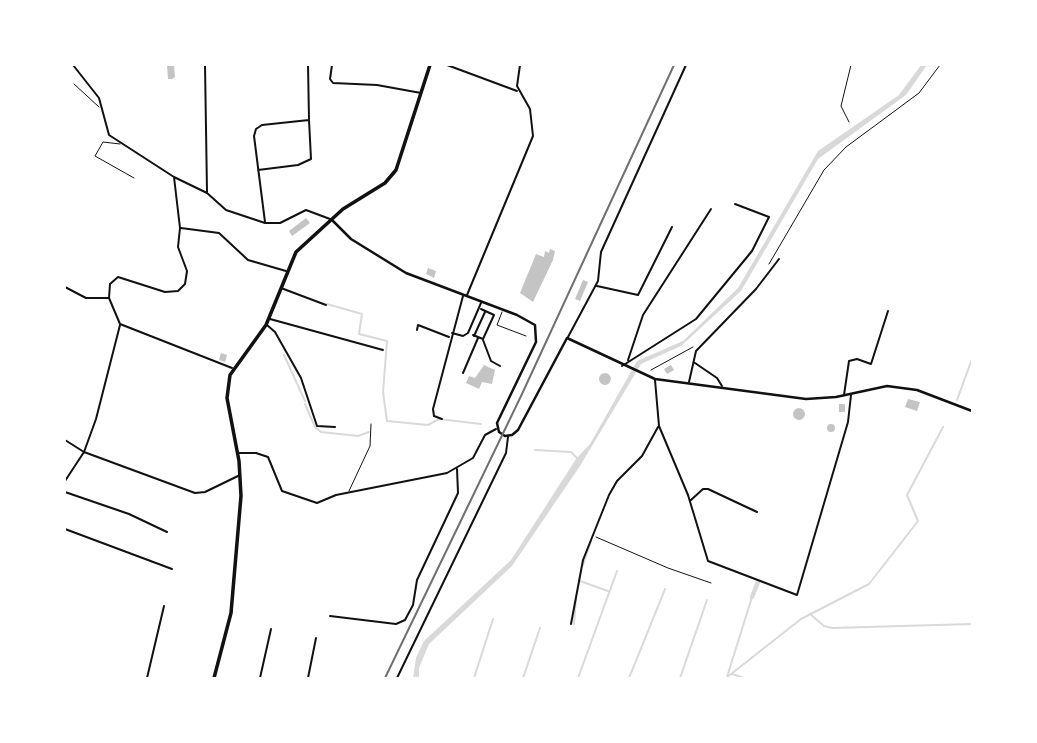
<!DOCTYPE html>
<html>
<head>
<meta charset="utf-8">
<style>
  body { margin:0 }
  #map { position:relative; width:1037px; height:743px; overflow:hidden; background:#fff; font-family:Rubik,sans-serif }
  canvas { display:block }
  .frame { position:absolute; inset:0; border:66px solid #fff; pointer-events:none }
</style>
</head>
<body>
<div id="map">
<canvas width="1037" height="743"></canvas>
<div class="frame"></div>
</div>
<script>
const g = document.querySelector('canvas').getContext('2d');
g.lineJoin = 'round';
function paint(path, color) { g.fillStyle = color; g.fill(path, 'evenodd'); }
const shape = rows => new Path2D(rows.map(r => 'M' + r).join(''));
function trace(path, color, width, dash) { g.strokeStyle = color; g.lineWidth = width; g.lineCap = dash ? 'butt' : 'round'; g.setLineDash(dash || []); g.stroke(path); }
paint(shape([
  [921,65,927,65,906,95,818,159,741,291,681,346,641,364,580,466,512,566,429,644,419,668,419,678,413,678,416,658,424,641,511,560,576,459,590,444,637,361,683,341,738,288,818,151,899,95]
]), '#d9d9d9');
trace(shape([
  [327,304,362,314,359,334,387,341,383,392,387,421,428,425,439,419,481,424],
  [284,355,305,401],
  [957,400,972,359],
  [305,404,315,427,321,432,358,436,369,432],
  [535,450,571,452,577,458],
  [583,565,591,541],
  [580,581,608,591],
  [810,614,824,626,832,628,972,624],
  [574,624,576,598],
  [732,674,744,678],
  [727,677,752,597],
  [474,678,493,619],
  [523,678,540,628],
  [578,678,617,571],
  [629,678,665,589],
  [680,678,707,600],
  [726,678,801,619,869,584,918,521,907,495,943,427]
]), '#d9d9d9', 2);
trace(shape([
  [752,597,758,582]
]), '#d9d9d9', 4.5);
paint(shape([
  [167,65,174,65,175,77,172,79,168,79],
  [306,218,310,223,292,236,289,231],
  [550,249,555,251,553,260,533,302,520,293,536,254,544,257,545,251,549,253],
  [428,268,436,271,434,278,426,274],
  [583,280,588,282,580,301,575,299],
  [221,353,227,355,225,362,219,360],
  [484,365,495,370,492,384,482,382,479,389,466,383,469,376,475,378],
  [671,365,674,370,667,374,664,369],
  '599 379a6 6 0 1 1 12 0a6 6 0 1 1-12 0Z',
  [908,399,920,402,917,411,905,407],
  [839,404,845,404,845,412,839,412],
  '793 414a6 6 0 1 1 12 0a6 6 0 1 1-12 0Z',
  '827 428a4 4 0 1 1 8 0a4 4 0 1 1-8 0Z'
]), '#c4c4c4');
trace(shape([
  [849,122,841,106,851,65],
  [769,264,824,170,846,147,919,93,940,65],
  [651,370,693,347],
  [596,537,668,568,711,583]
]), '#111', 1);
trace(shape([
  [74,84,99,107],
  [120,144,103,142,95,156,134,178],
  [502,312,497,325,526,336],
  [349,491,370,446,371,424]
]), '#111', 1);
trace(shape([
  [473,335,483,339,494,315,481,309],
  [474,336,485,312],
  [483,340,491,361,500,366],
  [463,373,478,338]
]), '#111', 2);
trace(shape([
  [73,65,99,98,109,135,174,177,207,193,226,210,265,223,280,223,306,210,330,219],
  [205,65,207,192],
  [308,65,309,119],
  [332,65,330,79,333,83,377,85,421,93],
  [447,65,517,91],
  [258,170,298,165,311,159,309,120,262,125,256,129,254,136,265,222],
  [181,228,219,233,248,260,286,271],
  [597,286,638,295,672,227],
  [65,287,86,298,109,298,120,324,232,368],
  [281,288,326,305],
  [467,295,533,136,530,109,517,86,520,65],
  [109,298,110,284,118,277,165,292,178,291,185,284,187,271,178,247,180,228,174,177],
  [270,319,383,350],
  [267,325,275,332,301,378,317,426,335,427],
  [417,330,418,325,449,337],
  [452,333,463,336,468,333,481,303],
  [568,337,598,281,601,252,686,65],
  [628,360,643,315,711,209],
  [695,363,717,378,722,386],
  [622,366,696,319,752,251,769,217,735,204],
  [655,380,659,426,688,495,708,561,797,595,848,422,851,395],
  [689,382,696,351,756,289,779,259],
  [844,395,849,361,857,359,871,364,888,311],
  [442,419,434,416,433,409,463,296],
  [65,440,84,452,195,493,205,492,240,475],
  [237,453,256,453,268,457,282,491,317,503,336,495,447,473,473,458,485,435,496,429],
  [65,481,84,452,96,419,120,325],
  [65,492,129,514,167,532],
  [691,500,703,489,708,489,757,512],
  [65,529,172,569],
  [330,616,396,624,405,620,413,605,417,580,458,493,457,469],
  [571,624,583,560,609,495,617,481,642,456,658,427],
  [147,678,164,606],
  [260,678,271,629],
  [308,678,316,638],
  [397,678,506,453,508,437]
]), '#111', 2);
trace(shape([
  [332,220,351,239,406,273,517,315,535,325,536,342,497,423,499,432,505,436,512,435,518,430,567,338,655,379,806,399,836,397,887,386,917,390,972,411]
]), '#111', 2.5);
trace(shape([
  [214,678,231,613,241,496,239,461,227,398,230,375,266,325,296,252,343,209,385,183,396,170,430,65]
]), '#111', 3.5);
trace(shape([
  [385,678,522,394,674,65]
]), '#707070', 2);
</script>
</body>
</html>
